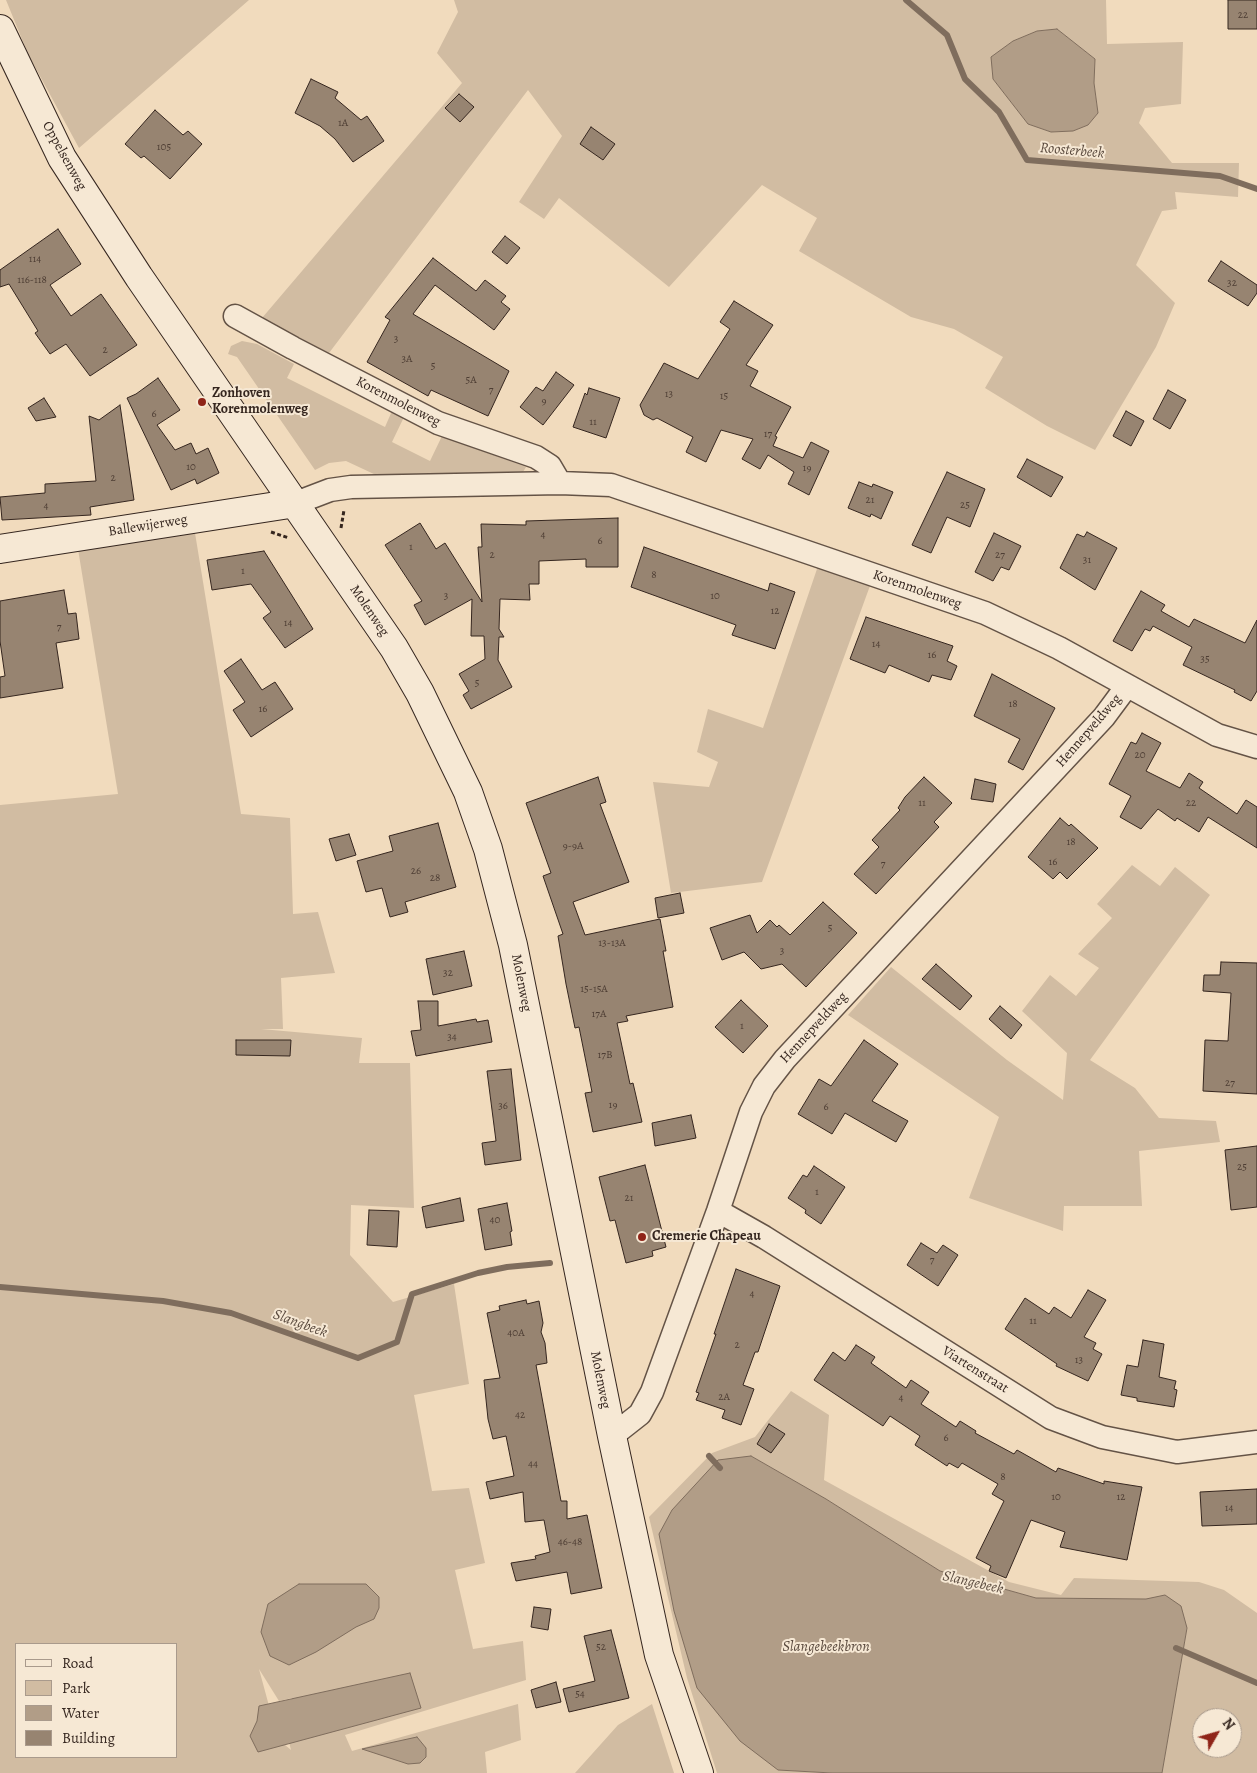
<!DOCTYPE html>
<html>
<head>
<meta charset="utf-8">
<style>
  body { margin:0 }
  #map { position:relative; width:1257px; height:1773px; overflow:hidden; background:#f1dbbd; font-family:Alegreya,serif }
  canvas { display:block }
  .legend { position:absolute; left:15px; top:1643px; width:162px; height:115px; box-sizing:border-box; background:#f6e8d4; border:1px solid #a99a8c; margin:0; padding:6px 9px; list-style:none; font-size:15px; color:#35261f }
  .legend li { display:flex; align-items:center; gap:10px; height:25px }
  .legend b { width:25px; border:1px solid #a99a8c }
  .north { position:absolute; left:1192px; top:1708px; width:50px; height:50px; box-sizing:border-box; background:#f6e8d4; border:1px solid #a99a8c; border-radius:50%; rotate:52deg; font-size:14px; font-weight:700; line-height:20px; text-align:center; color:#35261f }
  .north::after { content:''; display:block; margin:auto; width:18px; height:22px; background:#8f2418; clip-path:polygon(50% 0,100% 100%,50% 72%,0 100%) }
</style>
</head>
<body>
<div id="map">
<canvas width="1257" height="1773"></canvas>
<ul class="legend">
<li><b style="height:6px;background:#f6e8d4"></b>Road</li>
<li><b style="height:14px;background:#d1bca2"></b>Park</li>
<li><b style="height:14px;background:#b19d87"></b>Water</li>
<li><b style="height:14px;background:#978471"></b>Building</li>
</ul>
<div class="north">N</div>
</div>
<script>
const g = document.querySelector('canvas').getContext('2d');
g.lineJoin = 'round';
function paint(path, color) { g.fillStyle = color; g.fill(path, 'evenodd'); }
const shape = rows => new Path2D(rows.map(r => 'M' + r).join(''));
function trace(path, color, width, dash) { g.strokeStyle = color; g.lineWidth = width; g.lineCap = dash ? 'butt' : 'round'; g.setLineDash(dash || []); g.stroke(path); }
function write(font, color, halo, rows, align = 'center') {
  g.font = font + ' Alegreya,serif'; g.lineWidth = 4; g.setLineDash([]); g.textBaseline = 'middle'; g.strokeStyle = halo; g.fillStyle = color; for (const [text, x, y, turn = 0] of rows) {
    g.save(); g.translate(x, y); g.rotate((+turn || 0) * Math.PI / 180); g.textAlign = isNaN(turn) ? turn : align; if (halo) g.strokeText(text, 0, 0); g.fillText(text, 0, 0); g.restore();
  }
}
paint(shape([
  [6,0,249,0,79,148,28,54],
  [454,0,1106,0,1107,44,1183,42,1181,104,1145,108,1139,123,1172,163,1239,163,1238,197,1175,192,1177,209,1162,211,1136,265,1175,303,1156,347,1095,450,1047,426,985,388,1003,357,954,329,911,317,799,251,817,218,762,185,669,287,559,198,544,219,519,202,562,136,528,90,329,353,262,318,462,83,437,53,458,12],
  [1057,29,1095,59,1094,83,1098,113,1088,125,1073,131,1051,132,1028,124,993,79,992,57,1013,41,1037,31],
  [242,341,257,344,294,364,287,378,385,427,392,411,404,417,392,442,430,461,442,436,526,467,523,472,376,475,346,461,329,463,315,470,237,357,228,354,231,346],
  [195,533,241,814,290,818,293,914,318,912,335,973,281,978,283,1029,261,1029,362,1038,359,1063,410,1063,414,1208,351,1205,350,1255,393,1302,454,1284,469,1384,414,1395,432,1491,469,1488,485,1563,455,1570,473,1649,523,1641,526,1680,345,1735,352,1751,518,1704,521,1740,485,1752,487,1773,0,1773,0,805,118,794,78,549],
  [16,1644,176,1644,176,1757,16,1757],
  [259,1669,279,1701,292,1698,289,1742,291,1750,278,1739],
  [818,566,871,583,762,882,671,893,653,782,709,787,718,762,697,752,708,709,763,728],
  [1132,865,1160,886,1175,867,1210,895,1090,1060,1135,1088,1159,1118,1216,1121,1220,1142,1139,1151,1142,1206,1064,1206,1063,1231,969,1198,999,1117,848,1015,891,967,1007,1060,1063,1100,1067,1053,1022,1011,1050,975,1076,996,1099,968,1078,954,1112,918,1097,904],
  [791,1391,829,1415,824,1480,1009,1582,1061,1595,1074,1578,1199,1582,1224,1590,1257,1613,1257,1773,1162,1773,1187,1628,1146,1599,1036,1598,940,1571,826,1499,751,1456,777,1770,832,1773,717,1773,687,1678,649,1517,712,1453,755,1437],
  [1202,1718,1232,1718,1232,1748,1202,1748],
  [652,1704,674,1773,575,1773,618,1725]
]), '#d1bca2');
const water = shape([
  [1057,29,1095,59,1094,83,1098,113,1088,125,1073,131,1051,132,1028,124,993,79,991,57,1013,41,1037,31,1057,29],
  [751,1456,826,1499,940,1571,1036,1598,1146,1599,1165,1595,1181,1606,1187,1628,1162,1773,832,1773,778,1770,740,1741,697,1688,674,1611,659,1534,672,1510,718,1460,751,1456],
  [299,1584,366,1584,379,1597,379,1608,374,1619,356,1627,316,1652,289,1665,270,1656,261,1632,268,1604,299,1584],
  [410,1673,421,1708,258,1752,250,1736,257,1721,259,1706,410,1673],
  [417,1737,426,1748,426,1757,420,1763,408,1764,362,1749,417,1737]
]);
paint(water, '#b19d87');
trace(water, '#7f6d5d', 1);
trace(shape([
  [906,0,947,35,965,79,999,112,1027,160,1220,176,1257,189],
  [0,1287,163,1301,231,1313,358,1358,397,1342,412,1294,478,1273,507,1267,550,1263],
  [709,1456,720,1468],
  [1176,1648,1257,1683]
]), '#7f6d5d', 6);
const building = shape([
  [1228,0,1257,0,1257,29,1228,29,1228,0],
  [311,79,338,92,335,98,361,120,367,116,384,141,353,162,335,139,320,126,295,113,311,79],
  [459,94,474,107,460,122,445,108,459,94],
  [155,110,183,135,188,131,202,144,170,179,144,156,141,158,125,144,155,110],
  [591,127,615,144,603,160,580,144,591,127],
  [58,229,81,264,50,285,71,316,101,294,137,345,90,376,66,344,50,354,35,333,38,331,9,284,0,287,0,270,58,229],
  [505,236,520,248,507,264,492,252,505,236],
  [433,258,476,291,485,280,506,296,501,302,510,309,494,330,435,285,413,314,509,371,488,416,431,390,428,396,367,362,390,320,385,317,433,258],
  [1221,261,1257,285,1257,293,1248,306,1208,281,1221,261],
  [734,301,773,325,746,365,758,371,750,386,791,407,775,436,777,437,773,446,803,458,811,442,829,451,809,495,788,484,794,472,768,455,760,469,742,459,753,439,721,430,706,462,686,452,693,437,657,418,653,420,644,415,640,405,664,363,698,379,730,329,720,322,734,301],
  [556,372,574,385,543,425,520,407,536,387,543,391,556,372],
  [158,378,180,410,157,425,175,450,191,443,196,454,208,448,219,473,197,484,195,479,171,490,127,398,136,394,158,378],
  [589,388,620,398,606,438,573,427,585,393,587,395,589,388],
  [1168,390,1186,400,1170,429,1153,419,1168,390],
  [44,398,56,417,36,421,28,408,44,398],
  [120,405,134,500,90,507,91,515,2,520,0,497,45,493,45,484,96,481,89,416,99,420,120,405],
  [1126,411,1144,421,1131,446,1113,436,1126,411],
  [1027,459,1063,477,1051,497,1017,477,1027,459],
  [947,472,985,489,970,527,947,517,931,553,912,545,947,472],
  [859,482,872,487,873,484,893,492,881,519,871,514,870,517,848,508,859,482],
  [618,518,618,567,586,567,586,559,539,561,539,584,529,584,530,600,500,599,499,629,504,637,499,637,498,660,512,687,471,709,463,695,469,691,459,674,485,659,484,636,471,636,472,599,425,625,414,605,422,601,385,545,420,523,436,549,445,543,482,602,478,547,482,547,481,524,526,525,526,521,618,518],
  [1087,532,1117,548,1095,590,1060,568,1077,534,1084,537,1087,532],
  [994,533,1021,546,1009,570,1001,567,993,581,975,572,994,533],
  [644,547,768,591,770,583,795,592,775,649,732,635,736,625,631,587,644,547],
  [264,551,313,629,285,648,263,618,271,612,251,584,212,590,207,560,264,551],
  [64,590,68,614,76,613,79,639,56,643,63,688,0,698,0,677,5,676,0,641,0,601,64,590],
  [1141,591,1165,605,1161,611,1189,627,1194,619,1245,643,1257,620,1257,691,1251,701,1234,692,1235,690,1183,665,1192,647,1153,626,1150,631,1145,629,1132,651,1113,641,1141,591],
  [866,617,953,646,947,661,957,666,951,680,932,675,929,682,889,665,885,673,850,659,866,617],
  [241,659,262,690,275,682,293,709,251,737,233,710,245,702,224,671,241,659],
  [992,674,1055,708,1023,770,1008,762,1020,739,974,716,992,674],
  [1142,733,1161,743,1146,771,1180,788,1189,773,1203,782,1199,788,1237,814,1246,800,1257,807,1257,848,1208,817,1199,832,1177,818,1175,821,1158,809,1141,829,1120,817,1131,796,1109,784,1131,742,1136,744,1142,733],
  [598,777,606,802,600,804,629,882,573,902,585,935,660,919,666,951,663,951,673,1007,626,1016,628,1021,617,1023,630,1084,633,1083,642,1122,593,1132,585,1093,592,1092,579,1027,575,1028,566,984,558,936,563,934,543,876,551,873,526,803,598,777],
  [924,777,952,803,934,822,939,827,876,894,854,874,879,847,872,840,900,810,898,808,905,797,924,777],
  [975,779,996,784,993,802,971,799,975,779],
  [1060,818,1069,826,1071,824,1098,848,1067,879,1060,872,1053,879,1028,857,1060,818],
  [438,823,456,887,405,902,408,912,390,917,382,888,366,892,357,861,393,851,389,836,438,823],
  [349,834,356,855,336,861,329,839,349,834],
  [680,893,684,913,658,918,655,898,680,893],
  [823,902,857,933,806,987,782,964,761,969,744,952,722,960,710,928,750,915,757,933,770,920,777,927,779,925,790,935,823,902],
  [464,951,472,986,433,995,426,959,464,951],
  [1221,962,1257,963,1257,1094,1203,1091,1205,1040,1228,1041,1231,993,1203,991,1204,975,1220,975,1221,962],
  [936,964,972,996,960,1010,922,979,936,964],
  [741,1000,768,1026,743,1053,715,1027,741,1000],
  [418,1001,438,1001,438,1026,476,1019,477,1022,488,1020,492,1042,416,1056,411,1031,421,1030,418,1001],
  [1000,1006,1022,1025,1011,1039,989,1019,1000,1006],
  [236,1040,291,1040,290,1056,236,1055,236,1040],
  [864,1040,898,1064,872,1101,908,1121,896,1142,845,1113,832,1134,798,1114,819,1079,831,1086,864,1040],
  [511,1069,521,1160,485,1165,482,1143,496,1141,487,1071,511,1069],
  [691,1115,696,1138,655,1146,652,1123,691,1115],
  [1257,1146,1257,1207,1231,1210,1225,1150,1257,1146],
  [645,1165,666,1247,652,1251,653,1256,626,1263,615,1220,610,1221,599,1177,645,1165],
  [814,1166,845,1187,821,1224,805,1213,806,1210,788,1198,803,1175,807,1177,814,1166],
  [460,1198,464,1221,426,1228,422,1207,460,1198],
  [507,1203,512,1231,510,1232,512,1245,485,1250,478,1209,507,1203],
  [369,1210,399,1211,397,1247,367,1245,369,1210],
  [921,1243,937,1253,943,1245,958,1255,938,1286,907,1265,921,1243],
  [736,1269,780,1286,758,1352,755,1352,743,1385,754,1389,741,1425,722,1418,725,1410,696,1400,699,1393,696,1392,716,1334,714,1334,736,1269],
  [1088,1290,1106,1300,1084,1337,1096,1343,1093,1349,1102,1354,1088,1381,1056,1366,1057,1364,1005,1329,1025,1298,1049,1314,1054,1307,1071,1318,1088,1290],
  [526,1300,527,1304,539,1301,543,1323,541,1332,545,1343,547,1363,536,1365,561,1501,567,1501,567,1519,587,1515,602,1588,571,1594,567,1572,516,1581,511,1563,536,1559,535,1556,550,1552,544,1520,525,1522,523,1492,490,1499,486,1482,514,1476,506,1436,493,1439,488,1419,484,1380,500,1378,487,1313,500,1310,499,1306,526,1300],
  [1143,1340,1164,1344,1159,1377,1176,1381,1174,1389,1177,1390,1174,1407,1137,1401,1137,1398,1121,1395,1127,1365,1138,1367,1143,1340],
  [856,1345,875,1357,871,1363,906,1388,911,1380,929,1392,921,1404,956,1427,960,1421,976,1431,975,1433,1014,1454,1017,1450,1056,1472,1058,1468,1104,1484,1104,1481,1142,1487,1127,1560,1060,1547,1065,1532,1031,1520,1006,1578,989,1571,991,1566,976,1558,1004,1501,992,1494,998,1484,962,1463,958,1468,949,1463,947,1466,915,1445,920,1436,890,1416,883,1426,814,1380,833,1352,845,1361,856,1345],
  [769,1424,785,1434,771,1453,757,1444,769,1424],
  [1257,1489,1257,1524,1202,1526,1200,1492,1257,1489],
  [534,1607,551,1609,548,1630,531,1627,534,1607],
  [611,1630,629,1698,569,1712,563,1689,595,1681,584,1636,611,1630],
  [556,1682,561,1702,536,1708,531,1690,556,1682]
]);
paint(building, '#978471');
trace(building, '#35261f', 1);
const street = shape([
  [235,316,293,348,438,423,536,457,550,466,560,483],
  [296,503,330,490,351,487,560,483,611,485,985,613,1059,648,1217,735,1257,747],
  [718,1211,764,1237,1051,1418,1102,1437,1177,1452,1257,1442],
  [612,1436,640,1414,652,1392,718,1211,751,1112,764,1086,785,1059,1104,717,1127,686]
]);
const secondary = shape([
  [0,29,62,158,139,277,394,648,420,693,468,792,488,849,513,945,612,1436,659,1655,699,1773],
  [0,549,296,503]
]);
trace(street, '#645346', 25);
trace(secondary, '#35261f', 30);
trace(shape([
  [341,528,344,510],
  [271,532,289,538]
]), '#35261f', 3, [4, 2.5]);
trace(street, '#f6e8d4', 22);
trace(secondary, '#f6e8d4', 28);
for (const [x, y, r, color] of [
  [202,402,5,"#8f2418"],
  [642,1237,5,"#8f2418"]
]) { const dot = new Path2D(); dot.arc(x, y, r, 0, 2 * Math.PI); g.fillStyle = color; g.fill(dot); trace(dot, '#f6e8d4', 2); }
write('11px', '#4e3e34', null, [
  ["22",1243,15],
  ["1A",343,123],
  ["105",164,147],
  ["114",35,259],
  ["116-118",32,280],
  ["32",1232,283],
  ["3",396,339],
  ["2",105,350],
  ["3A",407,359],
  ["5",433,366],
  ["5A",471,380],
  ["7",491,390],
  ["13",669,394],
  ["15",724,396],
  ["9",544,401],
  ["6",154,414],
  ["11",593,422],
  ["17",768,434],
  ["10",191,467],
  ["19",807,468],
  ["2",113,478],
  ["21",870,500],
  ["25",965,505],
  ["4",46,506],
  ["4",543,535],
  ["6",600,541],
  ["1",411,547],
  ["2",492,555],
  ["27",1000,555],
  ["31",1087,560],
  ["1",243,571],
  ["8",654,575],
  ["3",446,596],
  ["10",715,596],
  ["12",775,611],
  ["14",288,623],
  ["7",59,627],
  ["14",876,644],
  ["16",932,655],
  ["35",1205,659],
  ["5",477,683],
  ["18",1013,704],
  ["16",263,709],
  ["20",1140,755],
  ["11",922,803],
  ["22",1191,803],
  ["18",1071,842],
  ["9-9A",573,846],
  ["16",1053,862],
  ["7",883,864],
  ["26",416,871],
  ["28",435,878],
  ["5",830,928],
  ["13-13A",612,943],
  ["3",782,951],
  ["32",448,973],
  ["15-15A",594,989],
  ["17A",599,1014],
  ["1",742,1026],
  ["34",452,1037],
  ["17B",605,1055],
  ["27",1230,1083],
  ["19",613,1105],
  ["36",503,1106],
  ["6",826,1107],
  ["25",1242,1167],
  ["1",817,1192],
  ["21",629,1198],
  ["40",495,1220],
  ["7",932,1260],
  ["4",752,1294],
  ["11",1033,1321],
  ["40A",516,1333],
  ["2",737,1345],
  ["13",1079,1360],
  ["2A",724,1397],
  ["4",901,1398],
  ["42",520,1415],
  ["6",946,1438],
  ["44",533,1464],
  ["8",1003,1477],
  ["10",1056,1497],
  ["12",1121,1497],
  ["14",1229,1508],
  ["46-48",570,1542],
  ["52",601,1647],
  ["54",580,1694]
]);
write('14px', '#35261f', '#f6e8d4', [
  ["Oppelsenweg",64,156,61],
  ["Korenmolenweg",398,402,27],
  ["Ballewijerweg",148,526,-9],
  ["Korenmolenweg",917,590,19],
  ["Molenweg",369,611,56],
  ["Hennepveldweg",1089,731,-49],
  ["Molenweg",521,983,79],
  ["Hennepveldweg",814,1028,-47],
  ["Viartenstraat",975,1370,32],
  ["Molenweg",600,1380,79]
]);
write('bold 14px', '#35261f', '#f6e8d4', [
  ["Zonhoven",212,394],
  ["Korenmolenweg",212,410],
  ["Cremerie Chapeau",652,1237]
], 'left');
write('italic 15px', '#5a4a3e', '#f6e8d4', [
  ["Roosterbeek",1072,151,5],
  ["Slangbeek",300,1324,20],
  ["Slangebeek",973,1583,13],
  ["Slangebeekbron",826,1647]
]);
</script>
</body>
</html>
